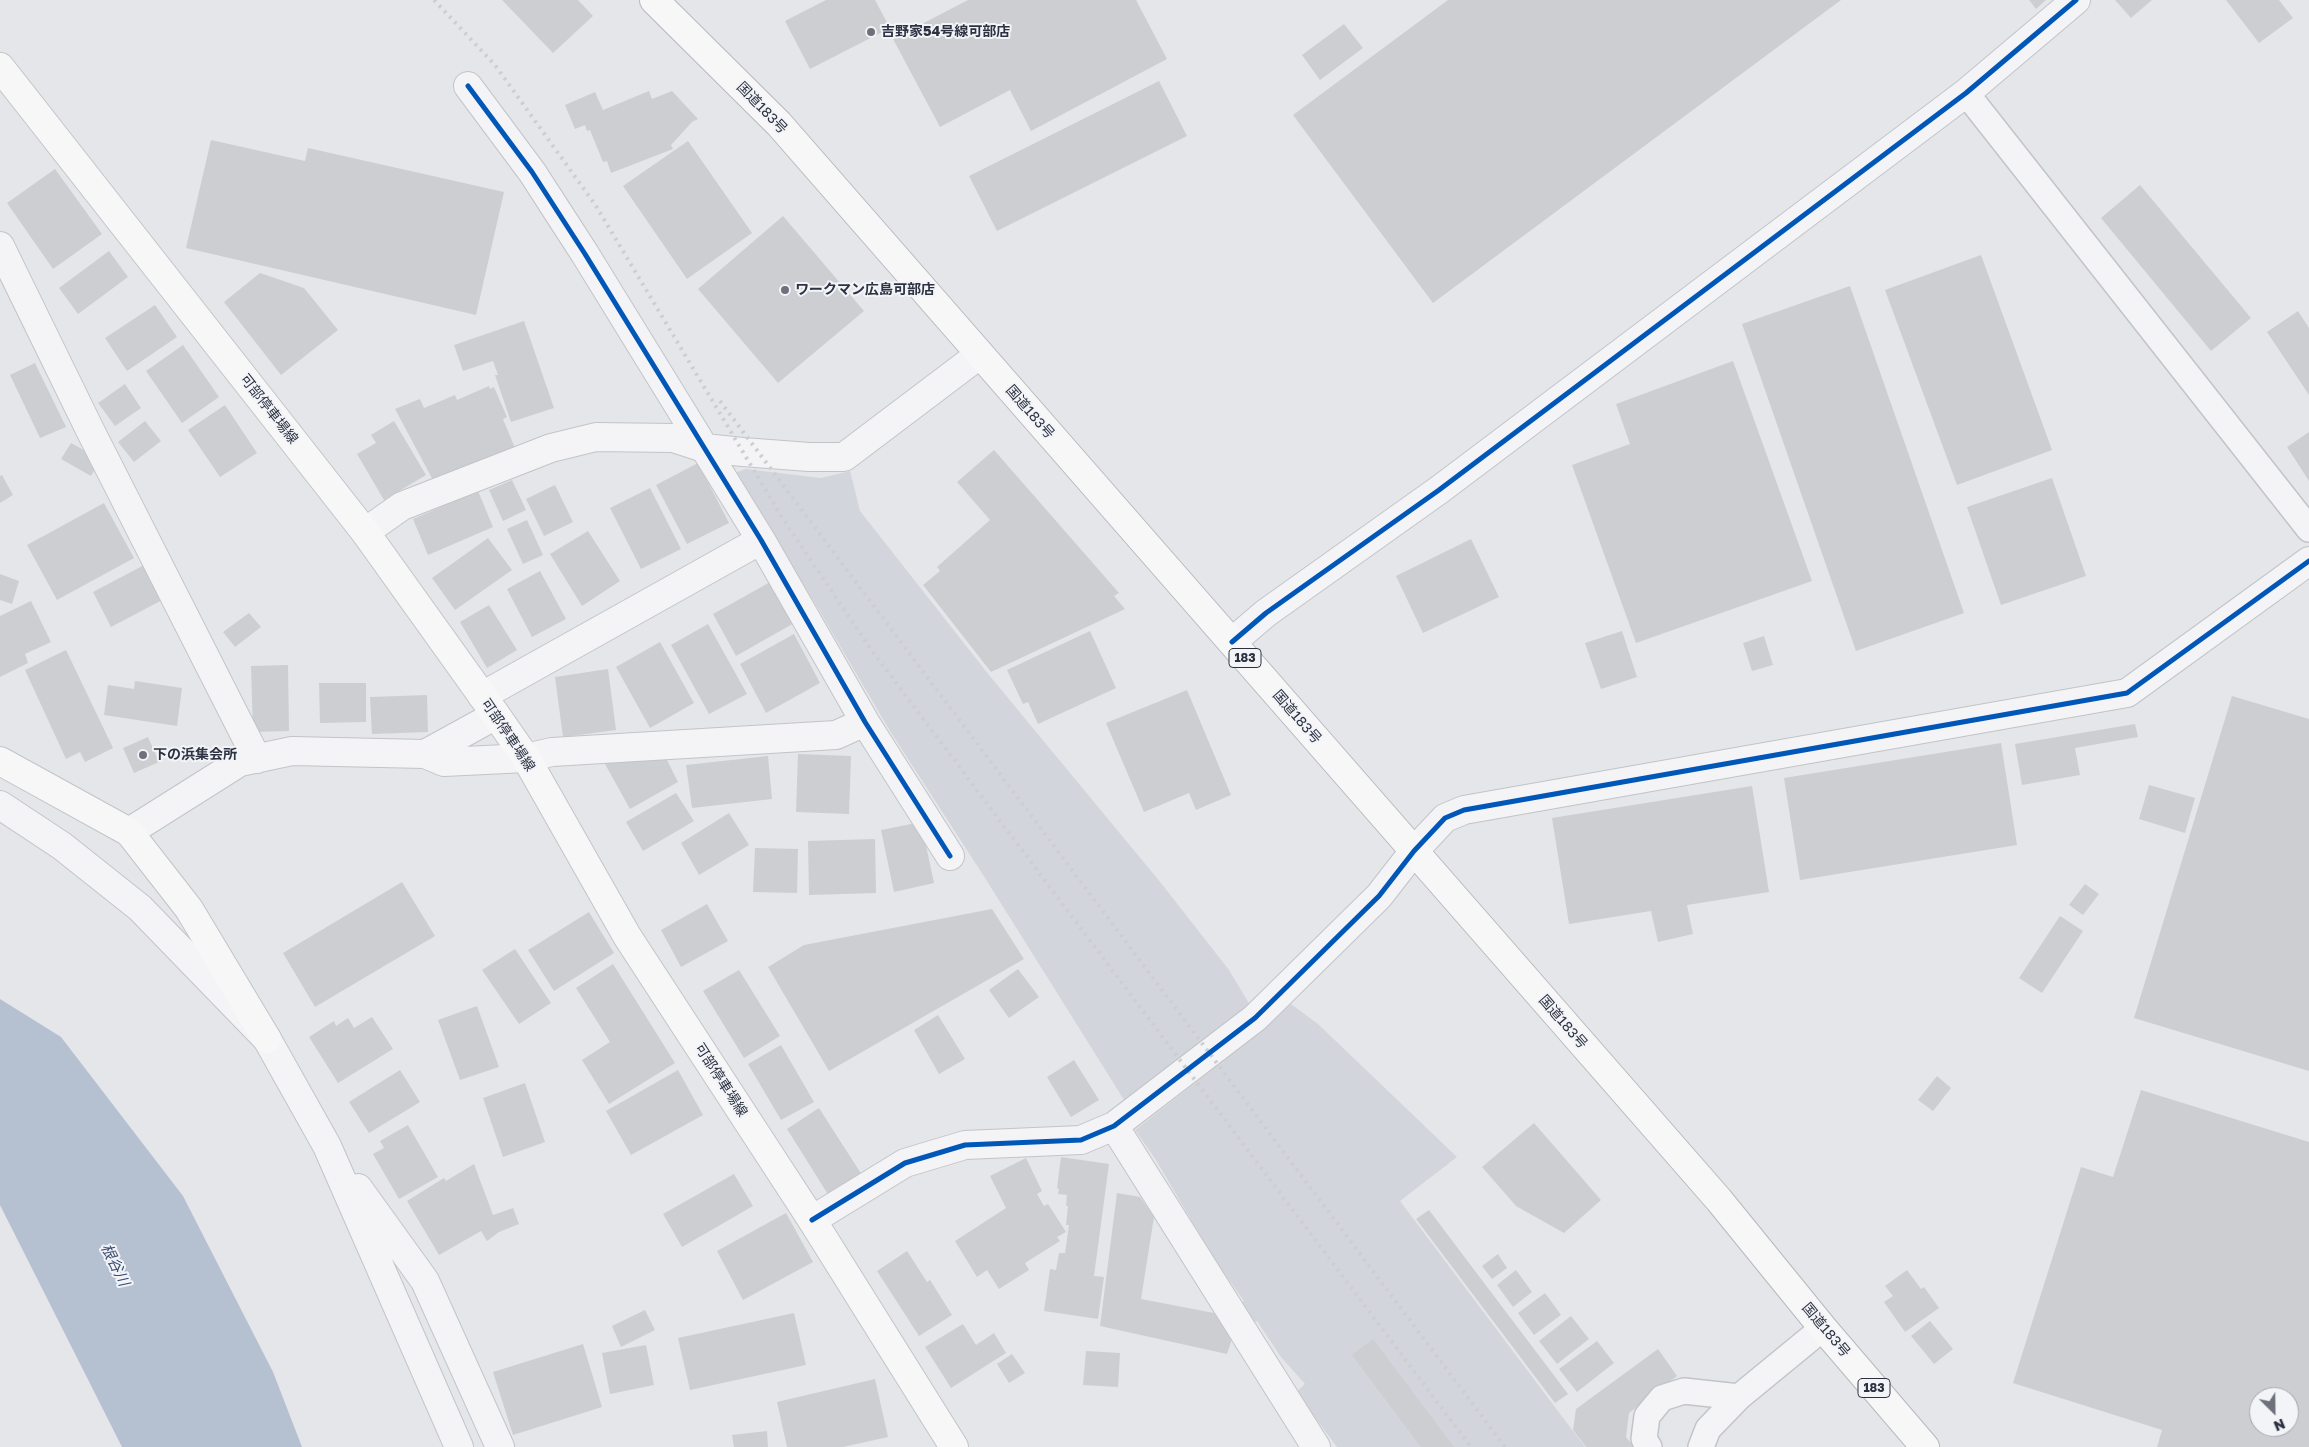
<!DOCTYPE html>
<html>
<head>
<meta charset="utf-8">
<style>
  body { margin:0 }
  #map { position:relative; width:2309px; height:1447px; overflow:hidden; background:#e4e6e9; font-family:"Golos Text",sans-serif }
  canvas { display:block }
  .north { position:absolute; left:2249px; top:1387px; width:50px; height:50px; box-sizing:border-box; background:#f3f4f8; border:1px solid #a3a6af; border-radius:50%; rotate:157deg; font-size:14px; font-weight:700; line-height:20px; text-align:center; color:#2c3241 }
  .north::after { content:''; display:block; margin:auto; width:18px; height:22px; background:#6c717c; clip-path:polygon(50% 0,100% 100%,50% 72%,0 100%) }
</style>
</head>
<body>
<div id="map">
<canvas width="2309" height="1447"></canvas>
<div class="north">N</div>
</div>
<script>
const g = document.querySelector('canvas').getContext('2d');
g.lineJoin = 'round';
function paint(path, color) { g.fillStyle = color; g.fill(path, 'evenodd'); }
const shape = rows => new Path2D(rows.map(r => 'M' + r).join(''));
function trace(path, color, width, dash) { g.strokeStyle = color; g.lineWidth = width; g.lineCap = dash ? 'butt' : 'round'; g.setLineDash(dash || []); g.stroke(path); }
function write(font, color, halo, rows, align = 'center') {
  g.font = font + ' "Golos Text","Noto Sans JP",sans-serif'; g.lineWidth = 4; g.setLineDash([]); g.textBaseline = 'middle'; g.strokeStyle = halo; g.fillStyle = color; for (const [text, x, y, turn = 0] of rows) {
    g.save(); g.translate(x, y); g.rotate((+turn || 0) * Math.PI / 180); g.textAlign = isNaN(turn) ? turn : align; if (halo) g.strokeText(text, 0, 0); g.fillText(text, 0, 0); g.restore();
  }
}
paint(shape([
  [746,469,821,478,850,471,860,511,989,675,1161,883,1229,970,1250,1005,1126,1103,985,878,890,731,816,605,734,473],
  [1291,1004,1318,1024,1457,1157,1400,1201,1585,1447,1337,1447,1296,1392,1305,1384,1281,1357,1257,1321,1252,1323,1240,1304,1244,1301,1214,1259,1156,1160,1135,1130,1245,1044]
]), '#d3d5dc');
paint(shape([
  [0,999,61,1037,183,1196,273,1372,302,1447,122,1447,0,1205]
]), '#b5c0d1');
paint(shape([
  [502,0,578,0,593,16,553,53],
  [826,0,875,0,890,28,810,69,785,21],
  [968,0,1136,0,1167,59,1031,131,1010,90,940,127,893,39],
  [1448,0,1841,0,1433,303,1293,115],
  [2029,0,2046,0,2036,9],
  [2115,0,2152,0,2131,18],
  [2226,0,2279,0,2293,18,2259,43],
  [1344,24,1363,48,1320,80,1302,55],
  [1159,81,1187,136,997,231,969,176],
  [649,91,652,99,672,91,698,119,692,122,671,145,673,149,611,173,607,161,603,162,590,130,587,131,585,125,575,129,565,105,595,92,603,110],
  [211,140,305,161,308,148,504,192,476,315,186,248],
  [688,141,752,233,687,279,623,186],
  [55,169,102,234,53,269,7,203],
  [2140,185,2251,318,2211,351,2101,218],
  [783,216,864,311,778,383,698,289],
  [109,251,128,277,78,314,59,288],
  [1981,255,2052,450,1957,485,1885,290],
  [260,273,304,288,338,330,281,375,224,302],
  [1850,286,1964,613,1856,651,1742,324],
  [155,305,177,337,127,371,105,338],
  [2298,311,2309,328,2309,395,2267,332],
  [524,321,554,408,511,422,495,375,498,375,493,361,463,371,454,345],
  [183,345,219,397,182,423,146,371],
  [1733,361,1812,581,1636,643,1572,465,1630,444,1616,404],
  [35,363,66,427,40,438,10,375],
  [125,384,141,408,115,426,98,403],
  [489,386,490,389,494,387,507,417,503,419,515,448,434,482,395,409,420,399,424,408,455,395,457,400],
  [225,405,257,453,220,477,188,430],
  [145,421,161,441,134,462,118,442],
  [394,421,426,475,384,500,357,454,376,443,371,435],
  [2309,432,2309,481,2287,447],
  [71,443,100,459,91,476,61,459],
  [994,450,1119,593,1114,596,1125,609,991,672,923,585,940,571,937,567,990,520,957,482],
  [698,463,729,523,687,544,656,485],
  [2,475,13,495,0,503,0,476],
  [2052,478,2086,576,2001,605,1967,507],
  [512,480,526,510,503,521,489,490],
  [555,485,573,522,544,536,526,499],
  [650,488,681,549,641,569,610,508],
  [478,491,493,527,428,555,413,519],
  [104,503,134,558,57,600,27,545],
  [527,520,543,555,523,564,507,529],
  [588,531,620,581,582,606,550,554],
  [488,538,512,570,455,610,432,578],
  [1471,539,1499,597,1423,633,1396,576],
  [148,563,166,598,111,627,93,592],
  [540,571,566,619,532,637,507,589],
  [0,574,19,581,12,604,0,600],
  [772,581,796,622,736,656,713,614],
  [31,601,51,642,25,654,28,663,0,677,0,616],
  [489,605,517,650,487,668,460,622],
  [249,613,261,627,235,647,223,632],
  [708,624,747,694,709,714,671,645],
  [1090,631,1116,688,1038,724,1028,702,1023,704,1007,670],
  [1622,631,1637,677,1601,689,1585,643],
  [794,634,820,683,766,713,740,664],
  [1764,636,1773,665,1752,671,1743,643],
  [660,642,694,703,650,728,616,667],
  [66,650,113,748,85,762,80,752,66,759,25,670],
  [288,665,289,731,253,732,251,666],
  [608,669,616,730,563,737,555,677],
  [135,681,182,688,177,726,104,715,108,685,134,689],
  [319,683,366,683,366,722,320,723],
  [1187,690,1231,795,1196,810,1189,793,1144,812,1106,723],
  [427,695,428,732,372,734,370,697],
  [2232,696,2309,719,2309,1071,2134,1018],
  [2135,724,2138,737,2075,748,2080,775,2022,785,2015,744],
  [148,737,159,762,134,773,123,748],
  [2001,743,2017,845,1800,880,1784,778],
  [662,750,678,782,630,809,605,764,629,752],
  [798,754,851,756,849,814,796,812],
  [768,756,772,799,692,808,686,765],
  [2149,785,2195,798,2185,833,2139,819],
  [1752,786,1769,892,1687,905,1693,934,1658,942,1651,911,1569,924,1552,818],
  [676,793,694,821,643,851,626,822],
  [729,813,749,845,699,875,681,843],
  [921,822,934,883,894,892,881,830],
  [875,839,876,893,809,895,808,841],
  [755,848,798,849,797,893,753,892],
  [402,882,435,936,315,1007,283,953],
  [2085,884,2099,894,2083,915,2069,905],
  [707,904,728,941,681,967,661,930],
  [992,909,1024,959,829,1071,768,967,804,945],
  [589,912,614,953,554,991,528,950],
  [2060,916,2083,931,2042,993,2019,978],
  [515,949,551,1003,519,1024,482,970],
  [613,964,675,1063,609,1104,582,1060,610,1042,576,988],
  [1018,969,1039,997,1009,1018,989,990],
  [739,970,780,1036,744,1058,703,991],
  [477,1006,499,1067,460,1080,438,1020],
  [938,1015,965,1059,939,1074,914,1030],
  [372,1017,393,1049,338,1083,309,1037,334,1021,336,1026,348,1018,354,1028],
  [781,1045,814,1102,781,1120,748,1064],
  [1074,1060,1099,1100,1071,1117,1047,1077],
  [400,1070,420,1102,369,1133,349,1102],
  [678,1070,703,1115,631,1155,606,1111],
  [1937,1076,1951,1088,1933,1111,1918,1100],
  [525,1083,545,1142,503,1157,483,1098],
  [2141,1090,2309,1142,2309,1447,2157,1447,2162,1430,2013,1383,2081,1167,2113,1177],
  [2259,1397,2289,1397,2289,1427,2259,1427],
  [819,1108,862,1175,829,1196,787,1129],
  [1534,1123,1601,1200,1564,1233,1516,1206,1482,1167],
  [408,1125,438,1177,399,1199,373,1154,384,1148,380,1141],
  [1061,1157,1109,1164,1094,1276,1104,1277,1098,1319,1044,1311,1050,1269,1056,1270,1059,1253,1065,1253,1069,1225,1066,1225,1068,1206,1066,1206,1067,1195,1058,1194,1059,1189,1057,1188],
  [1026,1158,1042,1191,1037,1194,1044,1206,1048,1204,1066,1232,1057,1237,1060,1241,1025,1263,1029,1270,999,1289,987,1270,977,1277,955,1241,1006,1208,990,1176],
  [474,1164,493,1215,513,1208,519,1224,499,1232,487,1241,481,1231,439,1255,407,1201,444,1178,446,1181],
  [734,1174,753,1206,682,1247,663,1214],
  [1117,1193,1140,1197,1154,1217,1141,1299,1214,1313,1232,1339,1227,1354,1100,1326],
  [1429,1210,1568,1394,1555,1403,1416,1219],
  [786,1213,813,1262,743,1300,717,1251],
  [907,1251,927,1282,930,1280,952,1315,919,1336,877,1271],
  [1498,1254,1507,1268,1492,1279,1482,1266],
  [1516,1270,1532,1292,1513,1307,1497,1285],
  [1907,1270,1921,1289,1924,1287,1939,1308,1905,1332,1884,1302,1893,1296,1885,1286],
  [1545,1293,1561,1315,1534,1335,1518,1313],
  [645,1310,655,1330,621,1347,612,1326],
  [794,1313,806,1365,690,1390,678,1338],
  [1571,1316,1589,1339,1557,1364,1539,1341],
  [1930,1321,1953,1349,1934,1364,1911,1336],
  [963,1324,976,1345,994,1333,1006,1353,951,1388,925,1347],
  [1373,1339,1454,1447,1421,1447,1352,1355],
  [1597,1341,1614,1363,1577,1392,1559,1369],
  [583,1344,602,1407,513,1435,493,1372],
  [646,1345,654,1385,610,1394,602,1353],
  [1658,1349,1677,1376,1629,1413,1626,1437,1634,1447,1586,1447,1573,1430,1576,1409],
  [1086,1351,1120,1353,1118,1387,1083,1385],
  [1012,1354,1025,1373,1009,1383,997,1364],
  [875,1379,888,1437,843,1447,787,1447,777,1402],
  [767,1431,768,1447,734,1447,732,1435]
]), '#cdced1');
const lane = shape([
  [1966,93,2309,529],
  [1649,1447,1644,1439,1647,1416,1662,1398,1684,1391,1739,1397],
  [1701,1447,1708,1429,1739,1397,1823,1328]
]);
const street = shape([
  [468,86,532,172,585,254,761,540,865,722,950,856],
  [0,246,90,430,257,759],
  [365,532,402,506,551,448,596,437,673,438,704,448,743,452,809,457,844,457,979,355],
  [1232,642,1266,613,1439,490,1966,93,2076,0],
  [482,696,761,540],
  [425,754,496,715],
  [0,805,62,846,140,908,267,1039,327,1146,459,1447],
  [129,832,240,762,292,751,425,754,444,762,526,758,552,752,836,735,865,722],
  [1114,1126,1316,1447],
  [358,1188,425,1281,500,1447],
  [812,1220,905,1163,965,1145,1081,1140,1114,1126,1255,1018,1379,896,1414,851,1445,818,1464,810,2127,693,2309,561]
]);
const secondary = shape([
  [0,67,365,532,496,715,526,758,627,936,812,1220,954,1447],
  [0,761,129,832,189,909,267,1039]
]);
const highway = shape([
  [654,0,779,124,1719,1200,1823,1328,1925,1447]
]);
trace(lane, '#c2c4c7', 28);
trace(street, '#c2c4c7', 30);
trace(secondary, '#c2c4c7', 30);
trace(highway, '#b7b9be', 30);
trace(lane, '#f4f4f6', 25);
trace(street, '#f4f4f6', 28);
trace(secondary, '#f7f7f8', 28);
trace(highway, '#f7f7f8', 28);
trace(shape([
  [434,0,495,65,596,206,783,519,870,648,1471,1447],
  [720,401,1505,1447]
]), '#cdced1', 4, [2.5, 5]);
trace(shape([
  [468,86,532,172,585,254,761,540,865,722,950,856],
  [1232,642,1266,613,1439,490,1966,93,2076,0],
  [812,1220,905,1163,965,1145,1081,1140,1114,1126,1255,1018,1379,896,1414,851,1445,818,1464,810,2127,693,2309,561]
]), '#0057b8', 5);
for (const [x, y, r, color] of [
  [871,32,5,"#6c717c"],
  [785,290,5,"#6c717c"],
  [143,755,5,"#6c717c"]
]) { const dot = new Path2D(); dot.arc(x, y, r, 0, 2 * Math.PI); g.fillStyle = color; g.fill(dot); trace(dot, '#f3f4f8', 2); }
for (const [x, y, w] of [
  [1245,658,32],
  [1874,1388,32]
]) { const box = new Path2D(); box.roundRect(x - w / 2, y - 9.5, w, 19, 4); g.fillStyle = '#f3f4f8'; g.fill(box); trace(box, '#2c3241', 1); }
write('bold 12px', '#2c3241', null, [
  ["183",1245,658],
  ["183",1874,1388]
]);
write('bold 14px', '#2c3241', '#f3f4f8', [
  ["吉野家54号線可部店",881,32],
  ["ワークマン広島可部店",795,290],
  ["下の浜集会所",153,755]
], 'left');
write('14px', '#2c3241', '#f3f4f8', [
  ["国道183号",762,108,46],
  ["可部停車場線",269,409,52],
  ["国道183号",1030,412,49],
  ["国道183号",1297,717,49],
  ["可部停車場線",508,735,56],
  ["国道183号",1563,1022,49],
  ["可部停車場線",721,1080,57],
  ["国道183号",1826,1330,50]
]);
write('italic 15px', '#394d72', '#f3f4f8', [
  ["根谷川",115,1265,64]
]);
</script>
</body>
</html>
